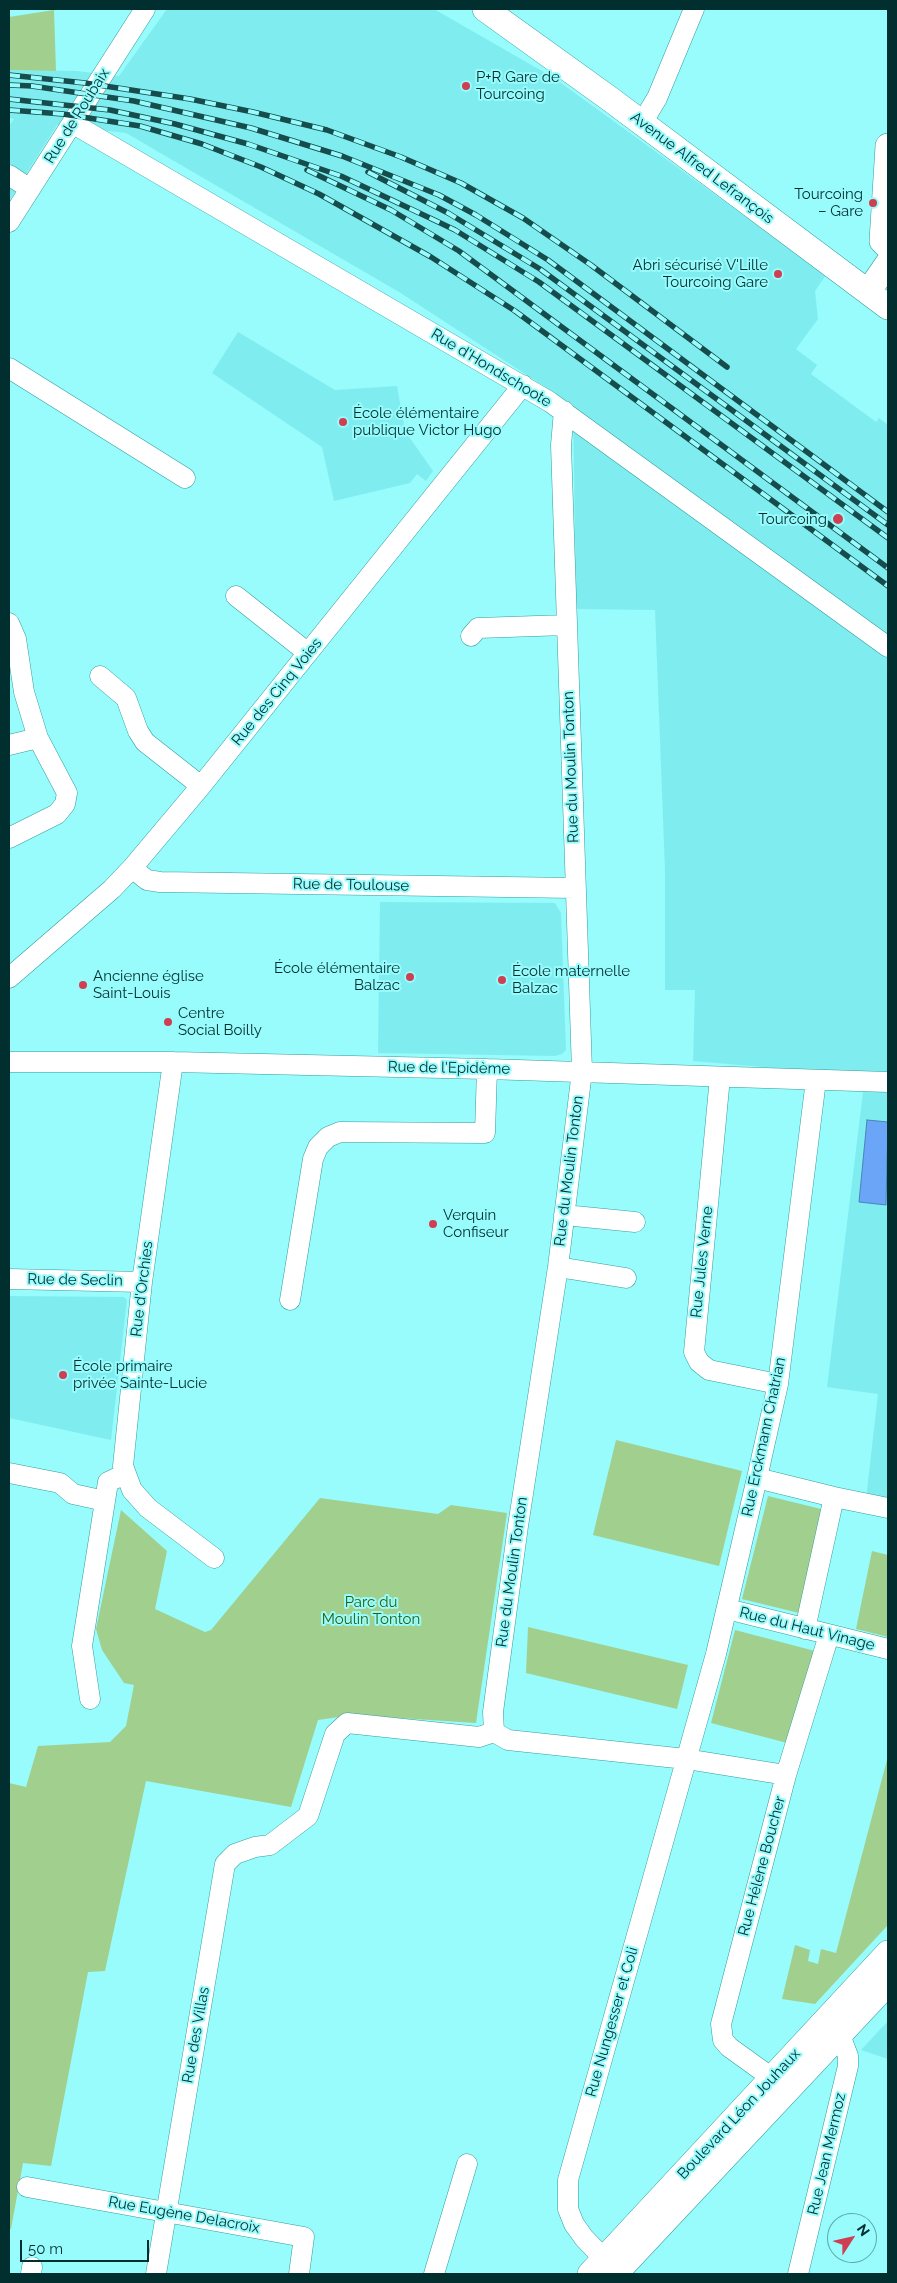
<!DOCTYPE html>
<html>
<head>
<meta charset="utf-8">
<style>
  body { margin:0 }
  #map { position:relative; width:897px; height:2283px; overflow:hidden; background:#98fbfc; font-family:Raleway,sans-serif }
  canvas { display:block }
  .frame { position:absolute; inset:0; border:10px solid #012f30; pointer-events:none }
  .north { position:absolute; left:827px; top:2213px; width:50px; height:50px; box-sizing:border-box; background:#98fbfc; border:1px solid #5ca9aa; border-radius:50%; rotate:55deg; font-size:14px; font-weight:700; line-height:20px; text-align:center; color:#012f30 }
  .north::after { content:''; display:block; margin:auto; width:18px; height:22px; background:#cf3f52; clip-path:polygon(50% 0,100% 100%,50% 72%,0 100%) }
  .scale { position:absolute; left:20px; top:2240px; width:129px; height:22px; box-sizing:border-box; border:2px solid #012f30; border-top:0; padding-left:6px; font-size:15px; line-height:18px; white-space:nowrap; color:#012f30; -webkit-text-stroke:4px #98fbfc; paint-order:stroke }
</style>
</head>
<body>
<div id="map">
<canvas width="897" height="2283"></canvas>
<div class="frame"></div>
<div class="north">N</div>
<div class="scale">50 m</div>
</div>
<script>
const g = document.querySelector('canvas').getContext('2d');
g.lineJoin = 'round';
function paint(path, color) { g.fillStyle = color; g.fill(path, 'evenodd'); }
const shape = rows => new Path2D(rows.map(r => 'M' + r).join(''));
function trace(path, color, width, dash) { g.strokeStyle = color; g.lineWidth = width; g.lineCap = dash ? 'butt' : 'round'; g.setLineDash(dash || []); g.stroke(path); }
function write(font, color, halo, rows, align = 'center') {
  g.font = font + ' Raleway,sans-serif'; g.lineWidth = 4; g.setLineDash([]); g.textBaseline = 'middle'; g.strokeStyle = halo; g.fillStyle = color; for (const [text, x, y, turn = 0] of rows) {
    g.save(); g.translate(x, y); g.rotate((+turn || 0) * Math.PI / 180); g.textAlign = isNaN(turn) ? turn : align; if (halo) g.strokeText(text, 0, 0); g.fillText(text, 0, 0); g.restore();
  }
}
paint(shape([
  [167,9,434,9,554,78,826,275,815,291,818,319,796,349,817,365,811,374,876,422,879,418,888,425,888,1504,866,1499,878,1394,827,1387,865,1076,693,1061,695,990,665,990,665,871,655,610,576,609,573,405,399,292,126,133,57,125,9,201,9,126,14,119,9,118,9,70,77,71,119,76],
  [238,332,335,390,397,386,405,431,433,471,426,481,417,474,410,483,334,501,322,447,212,373],
  [380,902,555,903,561,913,566,1050,562,1054,555,1056,378,1053],
  [9,1296,124,1297,127,1300,111,1440,9,1418],
  [888,2021,888,2059,861,2050]
]), '#7fedef');
paint(shape([
  [54,10,56,71,9,70,9,17],
  [616,1440,742,1471,719,1566,593,1535],
  [768,1496,825,1510,799,1613,742,1599],
  [320,1498,438,1514,451,1505,507,1513,476,1723,353,1715,318,1720,291,1807,146,1781,105,1971,88,1972,51,2166,23,2163,11,2229,9,2228,9,1783,26,1787,38,1746,110,1742,126,1726,134,1685,124,1683,102,1650,96,1629,121,1510,167,1551,155,1609,205,1632,211,1630],
  [872,1551,888,1555,888,1637,856,1629],
  [528,1627,688,1665,677,1709,526,1673],
  [735,1630,815,1651,791,1744,711,1723],
  [888,1756,888,1925,815,2004,782,1999,795,1945,810,1950,808,1961,818,1964,821,1949,836,1953]
]), '#a1d08e');
const water = shape([
  [867,1120,888,1122,886,1205,859,1202,867,1120]
]);
paint(water, '#6ba5f7');
trace(water, '#4b82bb', 1);
const minor = shape([
  [72,123,550,402,888,647],
  [642,123,657,98,694,9],
  [9,175,30,189],
  [9,222,145,9],
  [9,368,185,478],
  [564,411,561,445,582,1071,558,1267,518,1526,493,1712,494,1732,508,1740,686,1759,786,1775],
  [236,596,308,653],
  [9,623,16,639,24,692,38,738,67,793,65,804,57,814,9,838],
  [471,636,478,628,566,625],
  [100,676,126,698,138,731,145,742,201,786],
  [9,745,38,738],
  [132,868,147,880,160,882,575,888],
  [9,978,112,889,132,868,201,786,523,385],
  [9,1062,173,1062,487,1069,888,1082],
  [173,1062,142,1282,123,1466,132,1490,148,1508,214,1558],
  [720,1077,694,1352,699,1362,709,1370,778,1384],
  [564,1215,635,1222],
  [558,1267,626,1278],
  [9,1279,142,1282],
  [290,1300,313,1159,318,1147,328,1137,340,1132,485,1133,487,1069],
  [9,1473,60,1483,73,1494,105,1501,82,1646,90,1699],
  [757,1478,834,1497,805,1629],
  [834,1497,888,1508],
  [105,1501,108,1482,125,1474],
  [727,1609,888,1649],
  [772,2078,729,2047,723,2040,721,2024,786,1775,829,1635],
  [27,2187,304,2237,299,2274],
  [614,2269,584,2238,574,2224,568,2209,568,2180,716,1654,757,1478,778,1384,816,1080],
  [31,2274,32,2267],
  [156,2274,225,1864,235,1854,255,1847,270,1845,308,1816,335,1734,347,1723,479,1737,494,1732],
  [434,2274,467,2164],
  [798,2274,848,2066,848,2056,840,2035]
]);
const major = shape([
  [485,9,610,99,888,307],
  [888,146,882,241,888,247],
  [868,292,888,263],
  [590,2274,888,1953],
  [615,2274,888,1983]
]);
trace(minor, '#339d9f', 21);
trace(major, '#339d9f', 26);
trace(minor, '#fff', 20);
trace(major, '#fff', 25);
const rail = shape([
  [9,75,85,83,190,99,253,112,327,130,401,157,461,183,523,218,591,265,727,367],
  [9,85,32,86,134,101,251,128,342,156,439,195,476,215,548,260,888,512],
  [9,99,110,110,175,124,248,144,341,176,432,219,455,230,539,282,888,538],
  [9,110,63,114,140,126,202,144,261,167,319,194,431,257,515,311,888,586],
  [307,170,391,210,459,251,888,568],
  [368,172,448,213,540,269,888,525]
]);
trace(rail, '#174c4d', 5.5);
trace(rail, '#98fbfc', 4, [11]);
for (const [x, y, r, color] of [
  [466,86,5,"#cf3f52"],
  [873,203,5,"#cf3f52"],
  [778,274,5,"#cf3f52"],
  [343,422,5,"#cf3f52"],
  [838,519,6,"#cf3f52"],
  [410,977,5,"#cf3f52"],
  [502,980,5,"#cf3f52"],
  [83,985,5,"#cf3f52"],
  [168,1022,5,"#cf3f52"],
  [433,1224,5,"#cf3f52"],
  [63,1375,5,"#cf3f52"]
]) { const dot = new Path2D(); dot.arc(x, y, r, 0, 2 * Math.PI); g.fillStyle = color; g.fill(dot); trace(dot, '#98fbfc', 2); }
write('15px', '#012f30', '#98fbfc', [
  ["P+R Gare de",476,77],
  ["Tourcoing",476,94],
  ["Tourcoing",863,194,"right"],
  ["– Gare",863,211,"right"],
  ["Abri sécurisé V'Lille",768,265,"right"],
  ["Tourcoing Gare",768,282,"right"],
  ["École élémentaire",353,413],
  ["publique Victor Hugo",353,430],
  ["Tourcoing",827,519,"right"],
  ["École élémentaire",400,968,"right"],
  ["Balzac",400,985,"right"],
  ["École maternelle",512,971],
  ["Balzac",512,988],
  ["Ancienne église",93,976],
  ["Saint-Louis",93,993],
  ["Centre",178,1013],
  ["Social Boilly",178,1030],
  ["Verquin",443,1215],
  ["Confiseur",443,1232],
  ["École primaire",73,1366],
  ["privée Sainte-Lucie",73,1383]
], 'left');
write('15px', '#012f30', '#98fbfc', [
  ["Rue de Roubaix",77,116,-58],
  ["Avenue Alfred Lefrançois",702,168,37],
  ["Rue d'Hondschoote",491,368,31],
  ["Rue des Cinq Voies",277,692,-51],
  ["Rue du Moulin Tonton",571,767,-92],
  ["Rue de Toulouse",351,885,1],
  ["Rue de l'Epidème",449,1068,1],
  ["Rue du Moulin Tonton",569,1171,-83],
  ["Rue Jules Verne",702,1262,-84],
  ["Rue de Seclin",75,1280,1],
  ["Rue d'Orchies",142,1289,-83],
  ["Rue Erckmann Chatrian",764,1437,-78],
  ["Rue du Moulin Tonton",512,1572,-82],
  ["Rue du Haut Vinage",807,1629,14],
  ["Rue Hélène Boucher",762,1866,-75],
  ["Rue Nungesser et Coli",612,2022,-74],
  ["Rue des Villas",196,2035,-80],
  ["Boulevard Léon Jouhaux",739,2114,-47],
  ["Rue Jean Mermoz",827,2154,-77],
  ["Rue Eugène Delacroix",184,2215,10]
]);
write('15px', '#2c5e10', '#98fbfc', [
  ["Parc du",371,1602],
  ["Moulin Tonton",371,1619]
]);
</script>
</body>
</html>
